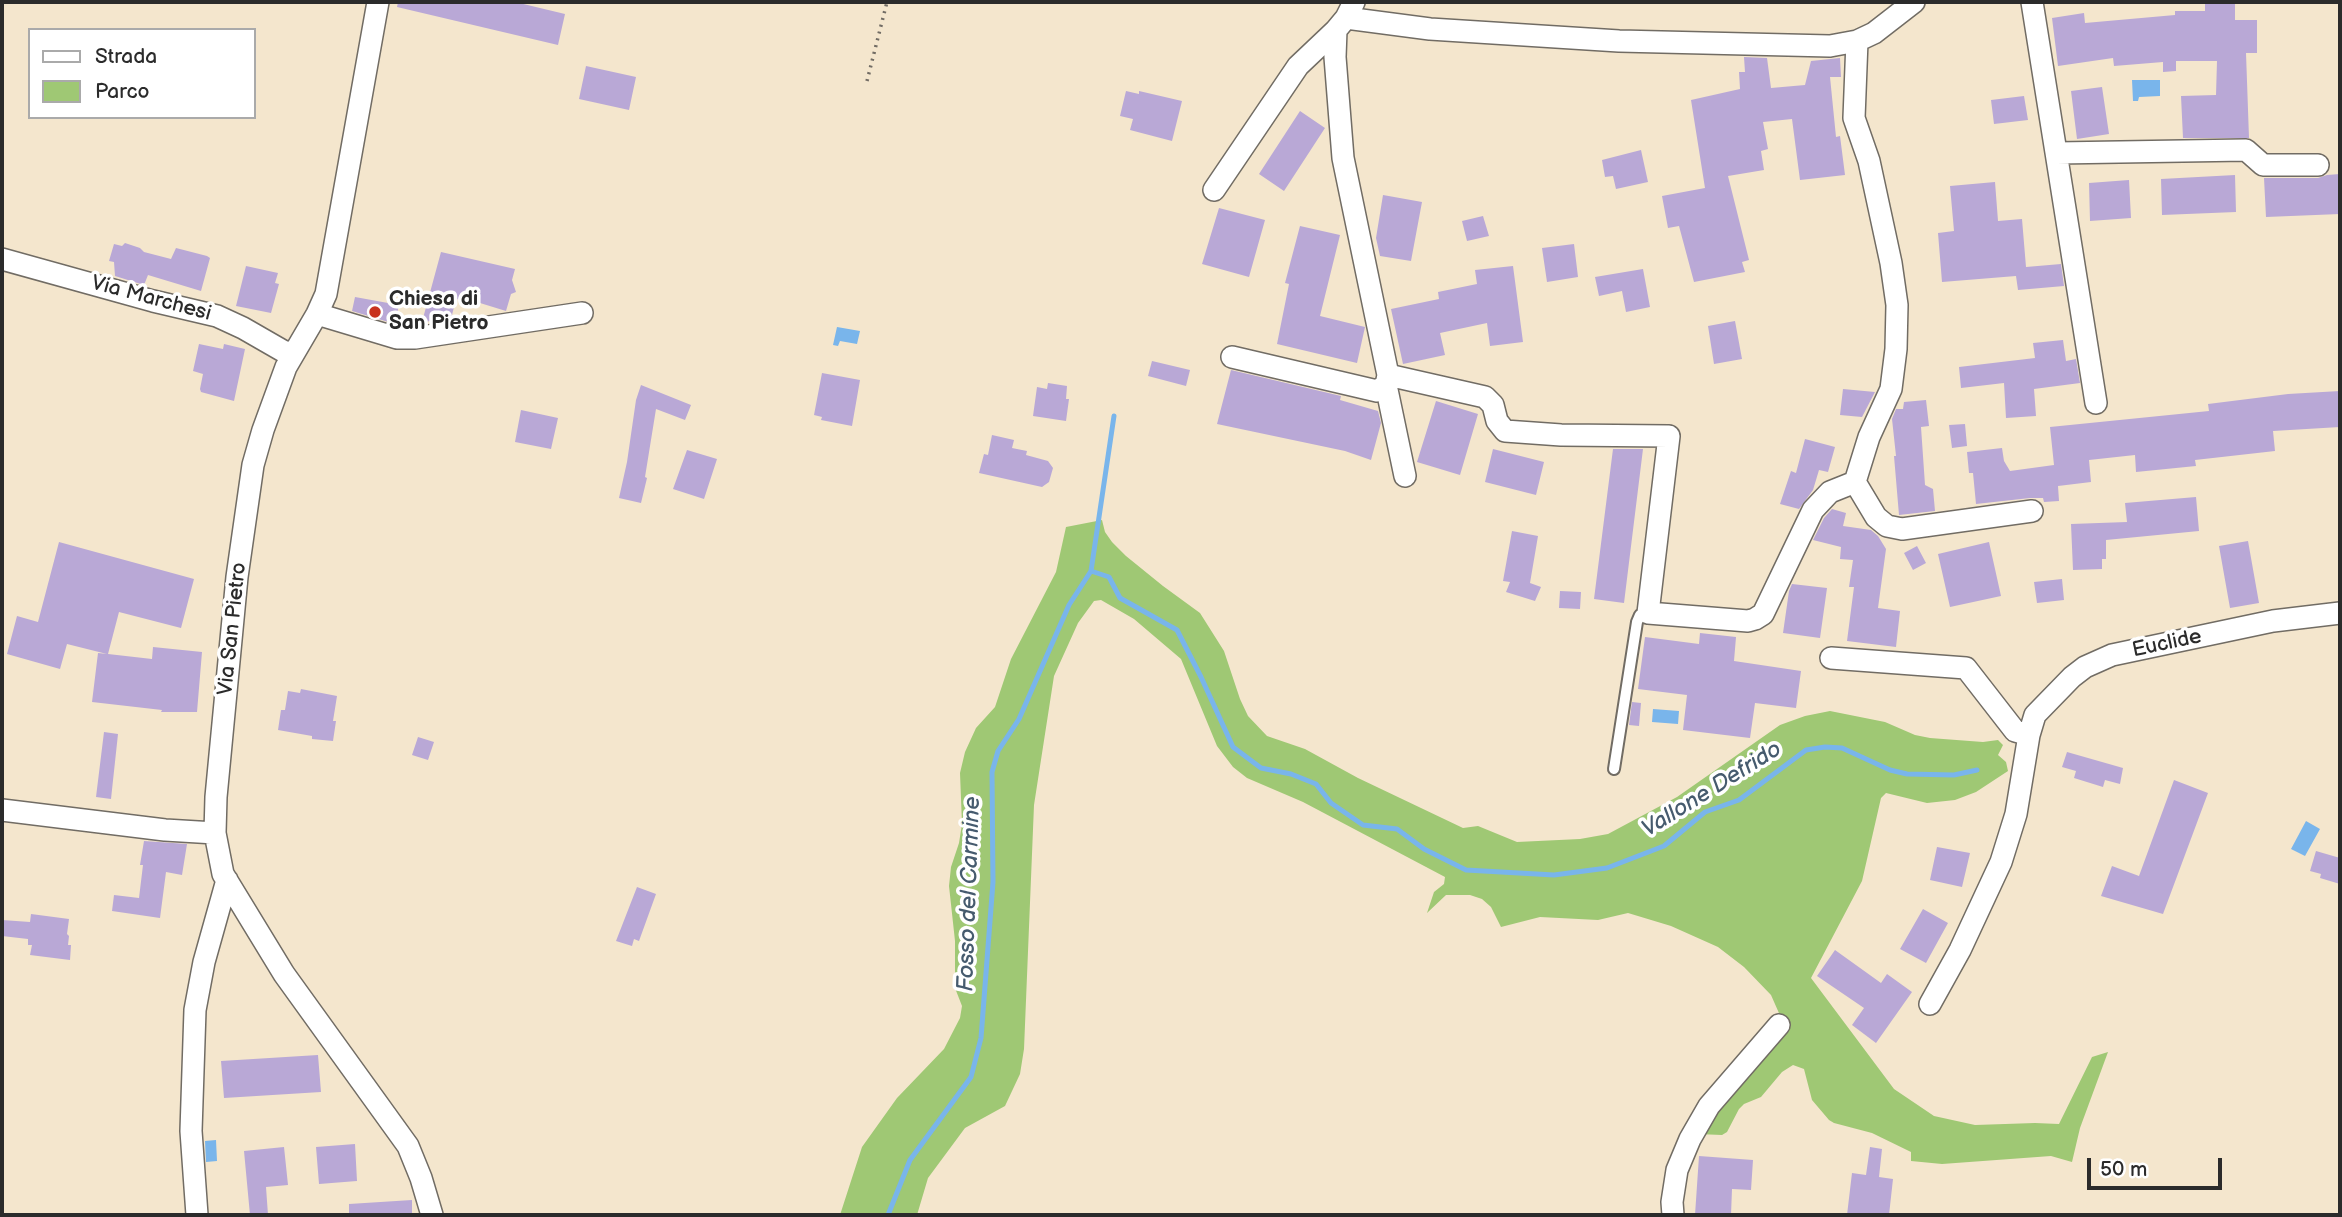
<!DOCTYPE html>
<html>
<head>
<meta charset="utf-8">
<style>
  body { margin:0 }
  #map { position:relative; width:2342px; height:1217px; overflow:hidden; background:#f4e6cd; font-family:"Balsamiq Sans",sans-serif }
  canvas { display:block }
  .frame { position:absolute; inset:0; border:4px solid #2b2b2b; pointer-events:none }
  .legend { position:absolute; left:28px; top:28px; width:228px; height:91px; box-sizing:border-box; background:#fff; border:2px solid #aaa; margin:0; padding:9px 12px; list-style:none; font-size:21px; color:#2b2b2b }
  .legend li { display:flex; align-items:center; gap:14px; height:35px }
  .legend b { width:35px; border:2px solid #aaa }
  .scale { position:absolute; left:2087px; top:1158px; width:135px; height:32px; box-sizing:border-box; border:4px solid #2b2b2b; border-top:0; padding-left:9px; font-size:21px; line-height:24px; white-space:nowrap; color:#2b2b2b; -webkit-text-stroke:5px #fff; paint-order:stroke }
</style>
</head>
<body>
<div id="map">
<canvas width="2342" height="1217"></canvas>
<div class="frame"></div>
<ul class="legend">
<li><b style="height:9px;background:#fff"></b>Strada</li>
<li><b style="height:19px;background:#9fc874"></b>Parco</li>
</ul>
<div class="scale">50 m</div>
</div>
<script>
const g = document.querySelector('canvas').getContext('2d');
g.lineJoin = 'round';
function paint(path, color) { g.fillStyle = color; g.fill(path, 'evenodd'); }
const shape = rows => new Path2D(rows.map(r => 'M' + r).join(''));
function trace(path, color, width, dash) { g.strokeStyle = color; g.lineWidth = width; g.lineCap = dash ? 'butt' : 'round'; g.setLineDash(dash || []); g.stroke(path); }
function write(font, color, halo, rows, align = 'center') {
  g.font = font + ' "Balsamiq Sans",sans-serif'; g.lineWidth = 7; g.setLineDash([]); g.textBaseline = 'middle'; g.strokeStyle = halo; g.fillStyle = color; for (const [text, x, y, turn = 0] of rows) {
    g.save(); g.translate(x, y); g.rotate((+turn || 0) * Math.PI / 180); g.textAlign = isNaN(turn) ? turn : align; if (halo) g.strokeText(text, 0, 0); g.fillText(text, 0, 0); g.restore();
  }
}
paint(shape([
  [1102,520,1105,532,1112,542,1126,556,1163,586,1200,613,1224,651,1240,699,1248,716,1267,736,1305,749,1358,778,1463,828,1478,826,1517,842,1580,839,1608,834,1677,797,1780,725,1805,716,1830,711,1885,722,1915,735,1930,738,1983,742,1998,740,2003,745,1998,755,2006,762,2008,771,1976,792,1955,800,1927,803,1886,793,1881,798,1862,881,1811,978,1894,1089,1934,1116,1975,1125,2035,1123,2059,1124,2092,1057,2108,1052,2080,1128,2072,1162,2051,1156,1942,1164,1911,1161,1911,1152,1872,1133,1834,1123,1829,1120,1812,1100,1804,1069,1793,1065,1782,1072,1761,1097,1744,1104,1739,1109,1727,1132,1722,1135,1697,1134,1782,1020,1771,995,1744,967,1718,947,1671,926,1628,913,1598,920,1540,917,1501,927,1491,907,1482,899,1470,895,1446,895,1427,913,1434,892,1444,884,1445,877,1303,802,1247,778,1233,767,1217,746,1181,659,1134,619,1101,600,1094,601,1078,623,1054,676,1034,805,1024,1049,1020,1074,1005,1106,965,1128,928,1178,917,1215,840,1215,862,1147,897,1098,944,1049,960,1018,962,1006,955,988,955,941,949,886,951,867,959,843,962,824,960,773,965,752,976,728,995,707,1011,659,1056,572,1066,527]
]), '#9fc874');
paint(shape([
  [2132,80,2160,80,2160,96,2139,97,2138,101,2133,101],
  [837,327,860,331,857,344,840,341,838,346,833,345],
  [1653,709,1679,711,1678,724,1652,722],
  [2306,821,2320,829,2305,856,2291,849],
  [216,1140,217,1161,206,1162,205,1141]
]), '#79b5eb');
trace(shape([
  [1091,571,1109,577,1120,598,1177,630,1201,677,1233,747,1261,768,1291,774,1316,784,1331,803,1363,825,1397,829,1424,849,1466,870,1554,875,1607,868,1664,846,1705,812,1739,800,1806,750,1825,747,1842,748,1890,770,1907,774,1954,775,1977,770],
  [888,1215,910,1160,971,1077,981,1038,993,882,992,772,998,751,1019,719,1069,605,1091,571,1114,416]
]), '#79b5eb', 5);
paint(shape([
  [398,2,515,2,565,14,558,45,397,7],
  [2205,2,2235,2,2235,20,2257,20,2257,53,2246,53,2249,138,2183,138,2181,96,2216,95,2217,61,2176,61,2176,71,2163,72,2163,62,2114,66,2113,58,2058,66,2052,18,2084,13,2085,23,2175,15,2175,11,2205,11],
  [1744,57,1767,58,1771,88,1805,85,1811,61,1840,58,1841,77,1830,77,1836,137,1840,136,1845,175,1800,180,1792,119,1763,122,1768,149,1761,151,1764,170,1728,176,1749,260,1742,262,1745,272,1694,282,1679,226,1668,228,1662,196,1705,188,1691,100,1740,89,1739,72,1745,72],
  [586,66,636,77,629,110,579,99],
  [2102,87,2109,134,2077,139,2071,91],
  [1126,91,1139,94,1139,91,1182,101,1172,141,1130,130,1133,119,1120,116],
  [2024,96,2028,120,1994,124,1991,100],
  [1300,111,1325,128,1284,191,1259,174],
  [1641,150,1648,182,1616,189,1613,176,1605,177,1602,160],
  [2340,174,2340,214,2266,217,2264,178,2318,178,2327,175],
  [2235,175,2236,212,2162,215,2161,179],
  [2129,180,2131,218,2090,221,2089,183],
  [1995,182,1998,221,2022,219,2026,267,2061,264,2064,286,2018,290,2016,276,1942,282,1938,233,1954,231,1950,186],
  [1383,195,1422,202,1411,261,1380,256,1376,238],
  [1219,208,1265,220,1249,277,1202,264],
  [1483,216,1489,236,1467,241,1462,221],
  [1300,226,1340,235,1320,316,1365,327,1357,363,1277,344,1289,284,1285,283],
  [125,243,140,248,144,252,171,259,176,248,207,256,210,258,201,291,148,275,144,285,115,276,114,262,109,261,114,244,122,246],
  [1574,244,1578,277,1547,282,1542,248],
  [441,252,515,269,512,280,516,292,511,294,506,311,480,303,456,299,451,319,422,322],
  [246,266,278,273,275,283,279,284,271,313,236,306],
  [1513,266,1523,342,1490,346,1487,323,1440,333,1445,355,1403,364,1391,309,1439,299,1438,292,1477,284,1475,270],
  [1643,269,1650,307,1626,312,1622,291,1599,296,1595,277],
  [355,297,399,305,395,324,352,311],
  [1735,321,1742,359,1714,364,1708,326],
  [2063,340,2066,361,2076,359,2080,383,2034,389,2036,416,2006,418,2004,383,1961,388,1959,367,2035,358,2033,343],
  [199,344,223,349,224,344,245,349,234,401,201,392,200,389,203,374,193,371],
  [1152,361,1190,370,1186,386,1148,376],
  [1231,370,1341,396,1340,400,1378,411,1381,423,1371,460,1345,451,1217,424],
  [822,373,860,380,852,426,821,420,822,417,814,415],
  [1048,383,1067,386,1066,399,1069,399,1066,421,1033,416,1037,387,1047,389],
  [641,385,691,405,685,420,656,409,645,477,647,478,641,503,619,498,627,462,636,400],
  [1843,389,1875,392,1862,417,1840,415],
  [2340,391,2340,427,2273,431,2275,451,2195,460,2196,466,2136,472,2135,455,2089,460,2091,482,2058,486,2059,501,2044,502,2043,498,2030,498,1976,504,1973,473,1969,473,1967,452,2002,448,2004,461,2010,471,2054,465,2050,427,2209,411,2208,404,2288,394],
  [1926,400,1929,426,1921,427,1925,485,1933,489,1935,511,1899,515,1894,456,1896,456,1892,419,1896,409,1903,409,1904,402],
  [1436,401,1478,414,1460,475,1417,462],
  [521,410,558,418,551,449,515,442],
  [1965,424,1967,446,1952,448,1949,425],
  [992,435,1014,440,1012,448,1027,451,1026,455,1048,461,1053,468,1049,482,1042,487,979,473,984,454,988,455],
  [1805,439,1835,447,1828,472,1819,470,1813,490,1799,509,1780,504,1791,471,1796,473],
  [1493,449,1544,462,1536,495,1485,482],
  [1613,449,1643,449,1624,603,1594,599],
  [687,450,717,459,704,499,673,489],
  [2196,497,2199,531,2106,540,2106,559,2102,559,2102,569,2073,570,2071,524,2127,522,2125,503],
  [1832,509,1846,513,1843,526,1871,530,1878,536,1886,549,1878,608,1900,611,1896,647,1847,641,1854,587,1849,587,1853,560,1840,559,1841,547,1813,540,1824,518],
  [1512,531,1538,536,1530,583,1541,587,1535,601,1506,592,1510,582,1503,581],
  [2248,541,2259,603,2230,608,2219,546],
  [59,542,194,579,181,628,119,612,108,654,152,659,153,647,202,652,197,712,161,712,162,710,92,702,98,653,107,654,67,644,60,669,7,654,17,616,38,622],
  [1989,542,2001,596,1950,607,1938,554],
  [1917,546,1926,563,1913,570,1904,553],
  [2062,579,2064,600,2037,603,2034,582],
  [1792,584,1827,588,1820,638,1783,633,1789,591],
  [1560,591,1581,592,1580,609,1559,608],
  [1700,633,1736,637,1734,661,1801,671,1796,708,1755,703,1750,738,1683,730,1687,695,1638,689,1645,637,1699,644],
  [301,689,337,696,333,721,336,721,333,741,312,739,312,736,278,730,281,710,285,710,288,691,300,693],
  [1632,702,1641,703,1639,726,1629,725],
  [104,732,118,734,111,799,96,797],
  [418,737,434,742,428,760,412,755],
  [2067,752,2123,768,2120,784,2105,780,2103,787,2074,778,2076,771,2062,767],
  [2174,780,2208,793,2163,914,2101,896,2112,866,2139,876],
  [144,841,187,844,182,875,166,872,160,918,112,911,114,895,139,898,143,865,140,865],
  [1937,847,1970,853,1962,887,1930,880],
  [2316,851,2340,858,2340,884,2320,878,2321,874,2310,871],
  [637,887,656,894,639,941,634,939,632,946,616,941],
  [1923,909,1948,923,1926,963,1900,949],
  [31,914,69,919,67,934,69,936,68,945,71,945,70,960,30,955,32,945,28,945,28,939,2,936,2,920,30,922],
  [1835,950,1881,983,1887,974,1912,992,1876,1043,1852,1025,1864,1008,1817,976],
  [318,1055,321,1092,224,1098,221,1061],
  [355,1144,357,1181,319,1184,316,1147],
  [284,1147,288,1185,266,1187,268,1215,250,1215,244,1151],
  [1870,1147,1882,1149,1879,1177,1893,1179,1889,1215,1847,1215,1852,1173,1866,1175],
  [1699,1156,1753,1160,1751,1190,1732,1189,1731,1215,1695,1215],
  [412,1200,412,1215,349,1215,349,1204]
]), '#b9a8d6');
const service = shape([
  [1614,769,1637,622,1640,615,1648,613]
]);
const minor = shape([
  [378,2,326,294,317,314,286,367,263,430,253,465,237,577,216,797,215,833,223,874,284,974,408,1146,421,1178,432,1215],
  [1354,2,1346,18,1430,29,1619,41,1830,46,1857,41,1874,33,1914,2],
  [2032,2,2096,403],
  [1857,41,1854,118,1869,161,1891,263,1897,305,1896,349,1891,389,1869,437,1855,482,1876,517,1887,526,1902,529,2032,511],
  [2057,153,2246,150,2263,165,2318,165],
  [1214,190,1298,66,1336,30],
  [2,259,153,301,217,316,243,328,283,351,293,354],
  [317,314,397,338,415,338,582,313],
  [1232,357,1377,391,1386,385,1388,375,1343,158,1335,57,1336,30,1346,18],
  [1388,375,1485,397,1493,405,1497,421,1505,431,1561,435,1669,436,1648,613,1748,621,1755,619,1763,614,1813,510,1830,492,1855,482],
  [1386,385,1405,476],
  [1831,658,1966,668,2015,731,2029,735],
  [2,810,165,830,215,833],
  [1930,1004,1960,950,2001,862,2016,814,2029,735,2035,715,2072,677,2085,667,2112,655,2273,621,2340,613],
  [197,1215,191,1131,195,1010,204,962,227,880],
  [1673,1215,1672,1202,1677,1170,1690,1139,1709,1106,1779,1025]
]);
trace(service, '#716c64', 14);
trace(minor, '#716c64', 24);
trace(shape([
  [867,81,887,2]
]), '#716c64', 3.5, [2, 5]);
trace(service, '#fff', 10);
trace(minor, '#fff', 21);
for (const [x, y, r, color] of [
  [375,312,7,"#c8321e"]
]) { const dot = new Path2D(); dot.arc(x, y, r, 0, 2 * Math.PI); g.fillStyle = color; g.fill(dot); trace(dot, '#fff', 2.5); }
write('21px', '#2b2b2b', '#fff', [
  ["Via Marchesi",151,299,15],
  ["Via San Pietro",233,629,-84],
  ["Euclide",2167,644,-12]
]);
write('bold 21px', '#2b2b2b', '#fff', [
  ["Chiesa di",389,300],
  ["San Pietro",389,324]
], 'left');
write('italic 23px', '#465b6e', '#fff', [
  ["Vallone Defrido",1712,790,-32],
  ["Fosso del Carmine",970,894,-88]
]);
</script>
</body>
</html>
